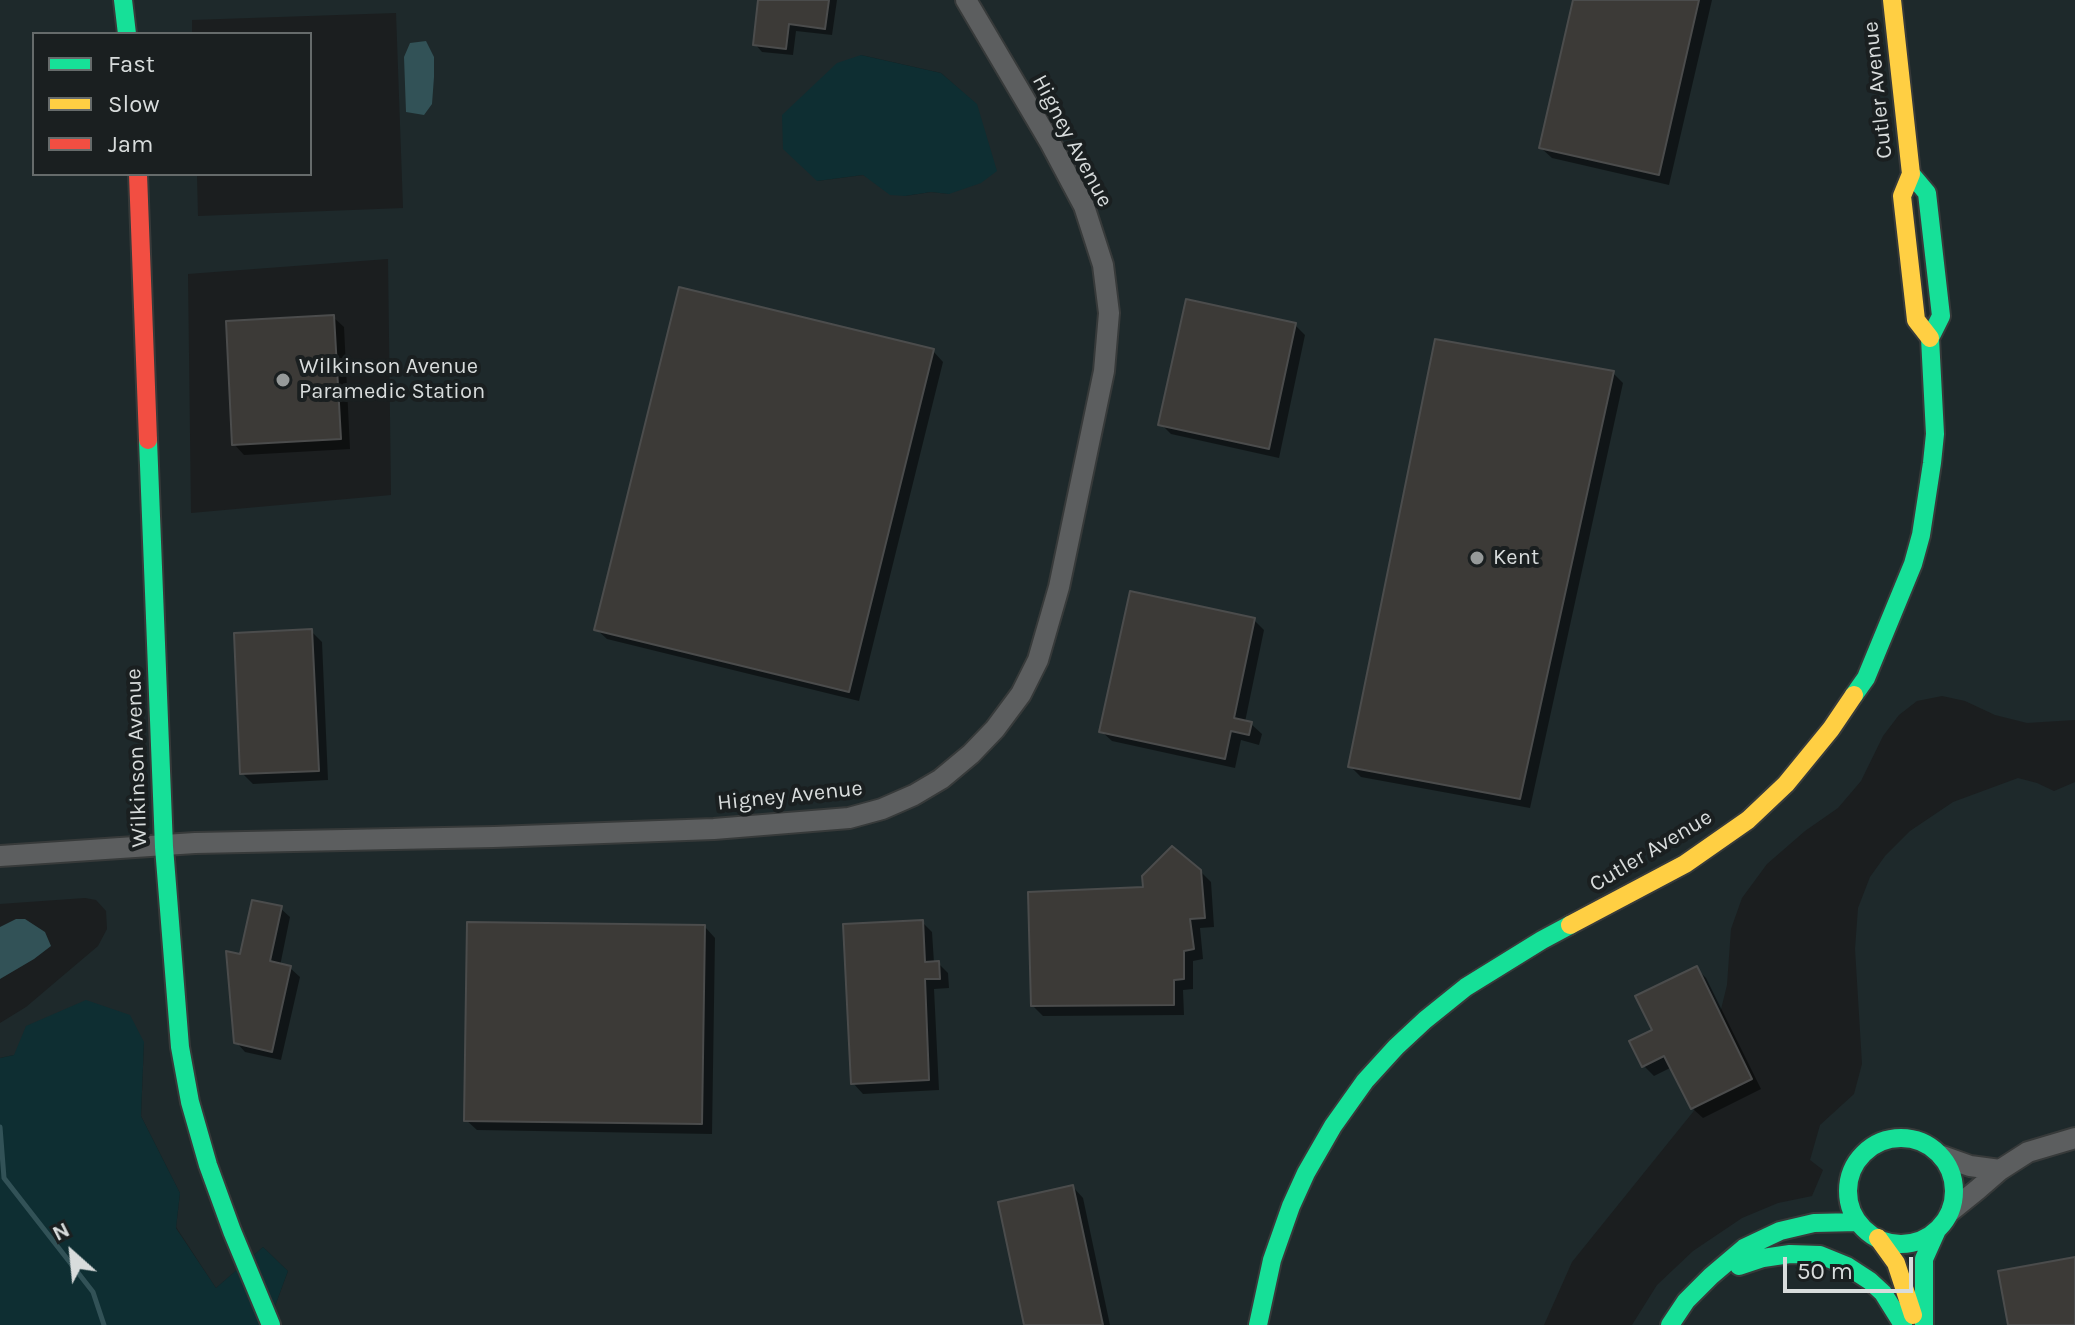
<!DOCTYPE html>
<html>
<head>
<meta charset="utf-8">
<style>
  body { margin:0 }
  #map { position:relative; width:2075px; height:1325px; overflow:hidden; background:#1b1e1f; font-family:Karla,sans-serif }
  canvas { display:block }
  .legend { position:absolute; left:32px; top:32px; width:280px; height:144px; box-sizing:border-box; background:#1a1f20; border:2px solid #666b6b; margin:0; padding:10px 14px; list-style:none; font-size:24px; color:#d8dcdc }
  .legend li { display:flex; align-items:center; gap:16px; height:40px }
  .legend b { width:40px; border:2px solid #666b6b }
  .north { position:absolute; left:32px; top:1213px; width:80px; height:80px; -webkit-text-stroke:6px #1a1f20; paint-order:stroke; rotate:333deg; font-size:22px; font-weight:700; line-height:32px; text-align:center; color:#d8dcdc }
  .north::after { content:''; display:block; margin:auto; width:28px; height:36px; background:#d8dcdc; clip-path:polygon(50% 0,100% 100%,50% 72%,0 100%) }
  .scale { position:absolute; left:1783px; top:1257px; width:130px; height:36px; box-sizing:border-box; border:4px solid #d8dcdc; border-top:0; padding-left:10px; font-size:24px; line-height:28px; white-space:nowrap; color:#d8dcdc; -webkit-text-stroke:6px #1a1f20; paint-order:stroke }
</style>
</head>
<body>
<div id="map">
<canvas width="2075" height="1325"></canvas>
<ul class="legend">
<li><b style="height:10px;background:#16e098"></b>Fast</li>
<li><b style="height:10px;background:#ffcf43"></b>Slow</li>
<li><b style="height:10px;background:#f24e42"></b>Jam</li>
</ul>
<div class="north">N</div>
<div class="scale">50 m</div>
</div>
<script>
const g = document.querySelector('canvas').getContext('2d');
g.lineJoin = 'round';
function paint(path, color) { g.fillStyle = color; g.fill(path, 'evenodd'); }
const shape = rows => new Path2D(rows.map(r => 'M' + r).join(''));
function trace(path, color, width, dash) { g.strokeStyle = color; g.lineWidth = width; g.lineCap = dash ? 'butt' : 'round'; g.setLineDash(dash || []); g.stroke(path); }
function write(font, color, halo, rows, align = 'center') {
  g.font = font + ' Karla,sans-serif'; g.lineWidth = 8; g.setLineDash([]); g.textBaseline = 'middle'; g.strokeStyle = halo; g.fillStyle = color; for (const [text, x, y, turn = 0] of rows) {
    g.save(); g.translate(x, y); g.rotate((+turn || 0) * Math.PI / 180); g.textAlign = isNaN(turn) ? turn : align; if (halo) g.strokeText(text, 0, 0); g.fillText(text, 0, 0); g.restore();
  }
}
paint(shape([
  [0,0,2075,0,2075,720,2027,723,1995,715,1965,701,1942,696,1917,701,1899,715,1883,736,1861,781,1838,808,1805,831,1767,864,1742,898,1731,929,1727,985,1697,1107,1572,1262,1544,1325,268,1325,288,1271,263,1247,216,1288,176,1227,180,1193,141,1116,144,1042,14,1055,0,1058,0,1023,26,1007,98,946,107,929,106,911,96,900,85,898,0,904],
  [396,13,403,208,198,216,197,174,34,174,34,34,192,34,192,20],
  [861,55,941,73,977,105,949,194,931,192,905,196,863,175,817,181],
  [388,259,391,495,191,513,188,274],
  [2018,778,2037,783,2054,791,2075,782,2075,1325,1632,1325,1657,1285,1693,1251,1742,1218,1778,1203,1812,1196,1823,1170,1810,1160,1820,1125,1854,1094,1862,1064,1855,949,1858,908,1870,877,1885,856,1910,831,1953,802]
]), '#1e292b');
paint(shape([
  [861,55,941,73,977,104,997,171,981,183,949,194,931,192,905,196,890,195,863,175,817,181,783,149,782,115,837,63],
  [86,1000,130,1015,144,1042,141,1116,180,1193,176,1228,216,1288,263,1247,288,1271,268,1325,0,1325,0,1058,14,1055,26,1026]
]), '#0e2e32');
paint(shape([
  [426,41,434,57,434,77,432,104,424,115,406,112,404,57,410,43],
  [16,919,25,919,45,932,51,946,34,959,0,979,0,927]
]), '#325257');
paint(shape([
  [760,0,837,0,832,35,796,31,793,55,762,52,755,44],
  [1575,0,1712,0,1669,185,1552,158,1541,148],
  [333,317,344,327,350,449,244,455,234,444],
  [1295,325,1305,335,1279,458,1171,434,1161,424],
  [933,351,943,362,859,701,607,639,596,629],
  [1613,373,1623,383,1530,808,1361,777,1351,767],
  [1254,620,1264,630,1245,722,1251,724,1262,734,1259,745,1241,740,1235,768,1112,741,1101,731],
  [312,632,322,642,328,780,253,784,242,773],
  [1200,871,1211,882,1214,927,1200,928,1203,959,1193,961,1193,989,1183,990,1184,1015,1043,1016,1033,1006,1145,889],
  [280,908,290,917,280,966,290,968,300,977,281,1060,245,1052,236,1042,241,957],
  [922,922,932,932,934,963,938,963,948,973,949,988,934,989,939,1090,863,1094,853,1083],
  [705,927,715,938,712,1134,477,1130,466,1120],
  [1696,968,1706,978,1761,1089,1703,1118,1692,1108,1672,1067,1654,1076,1644,1066,1654,1030],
  [1073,1187,1083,1198,1110,1325,1026,1325]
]), '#0007');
trace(shape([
  [0,1127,4,1178,93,1292,104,1325]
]), '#325257', 5);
const building = shape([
  [758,0,829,0,825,29,789,24,786,49,753,45,758,0],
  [1573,0,1699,0,1659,175,1539,148,1573,0],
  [679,287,934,349,849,692,594,630,679,287],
  [1186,299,1296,323,1269,449,1158,425,1186,299],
  [334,315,341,439,232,445,226,321,334,315],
  [1435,339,1614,371,1520,799,1348,767,1435,339],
  [1130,591,1255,618,1234,718,1252,722,1249,735,1231,731,1225,759,1099,732,1130,591],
  [312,629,319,771,240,774,234,633,312,629],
  [1172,846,1201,870,1205,918,1190,919,1194,949,1184,951,1184,979,1174,980,1174,1005,1031,1006,1028,892,1143,887,1142,876,1172,846],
  [252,900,282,906,270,961,291,966,272,1052,234,1043,226,951,240,954,252,900],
  [923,920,925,962,939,961,940,979,925,979,929,1080,851,1084,843,924,923,920],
  [467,922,705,925,702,1124,464,1121,467,922],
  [1697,966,1752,1079,1691,1109,1664,1056,1642,1067,1629,1041,1652,1030,1635,996,1697,966],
  [1073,1185,1103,1325,1024,1325,998,1202,1073,1185],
  [2075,1257,2075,1325,2008,1325,1998,1271,2075,1257]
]);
paint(building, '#3c3a37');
trace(building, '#4b4c4c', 2);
const street = shape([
  [0,856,195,843,494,837,714,829,849,818,882,809,914,795,941,779,971,754,995,729,1021,694,1038,660,1059,587,1104,371,1109,313,1103,265,1084,206,1051,144,966,0],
  [1942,1156,1970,1166,2000,1170],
  [1951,1211,1977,1190,2000,1170,2028,1152,2075,1138]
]);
const fast = shape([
  [123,0,127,34],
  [148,440,164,847,180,1047,190,1102,208,1165,232,1231,271,1325],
  [1854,695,1866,678,1913,564,1921,535,1932,463,1935,434,1930,338,1941,316,1927,193,1911,174],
  '1848 1191a53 53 0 1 1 106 0a53 53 0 1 1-106 0Z',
  [1739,1266,1763,1258,1790,1254,1820,1255,1847,1266,1870,1281,1883,1293,1903,1325],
  [1258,1325,1272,1260,1291,1206,1306,1173,1333,1126,1365,1081,1396,1047,1425,1020,1466,987,1542,940,1570,925],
  [1670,1325,1686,1301,1711,1276,1744,1248,1780,1231,1814,1223,1858,1222],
  [1924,1325,1924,1259,1937,1230]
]);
const slow = shape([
  [1892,0,1911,174,1902,196,1916,320,1930,338],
  [1570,925,1685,864,1748,820,1786,784,1831,729,1854,695],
  [1878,1238,1896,1263,1913,1315]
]);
const jam = shape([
  [138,174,148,440]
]);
trace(street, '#373a3a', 24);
trace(fast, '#373a3a', 22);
trace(slow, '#373a3a', 22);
trace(jam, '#373a3a', 22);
trace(street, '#5c5e5f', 20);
trace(fast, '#16e098', 18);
trace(slow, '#ffcf43', 18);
trace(jam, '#f24e42', 18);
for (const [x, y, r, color] of [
  [283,380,8,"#969a9a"],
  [1477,558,8,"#969a9a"]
]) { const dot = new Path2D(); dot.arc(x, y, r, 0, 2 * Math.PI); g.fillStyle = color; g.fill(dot); trace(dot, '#1a1f20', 3); }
write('22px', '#d8dcdc', '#1a1f20', [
  ["Cutler Avenue",1878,90,-96],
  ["Higney Avenue",1072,141,62],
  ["Wilkinson Avenue",137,758,-92],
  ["Higney Avenue",790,796,-6],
  ["Cutler Avenue",1651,851,-31]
]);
write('22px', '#d8dcdc', '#1a1f20', [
  ["Wilkinson Avenue",299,367],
  ["Paramedic Station",299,392],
  ["Kent",1493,558]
], 'left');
</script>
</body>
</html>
